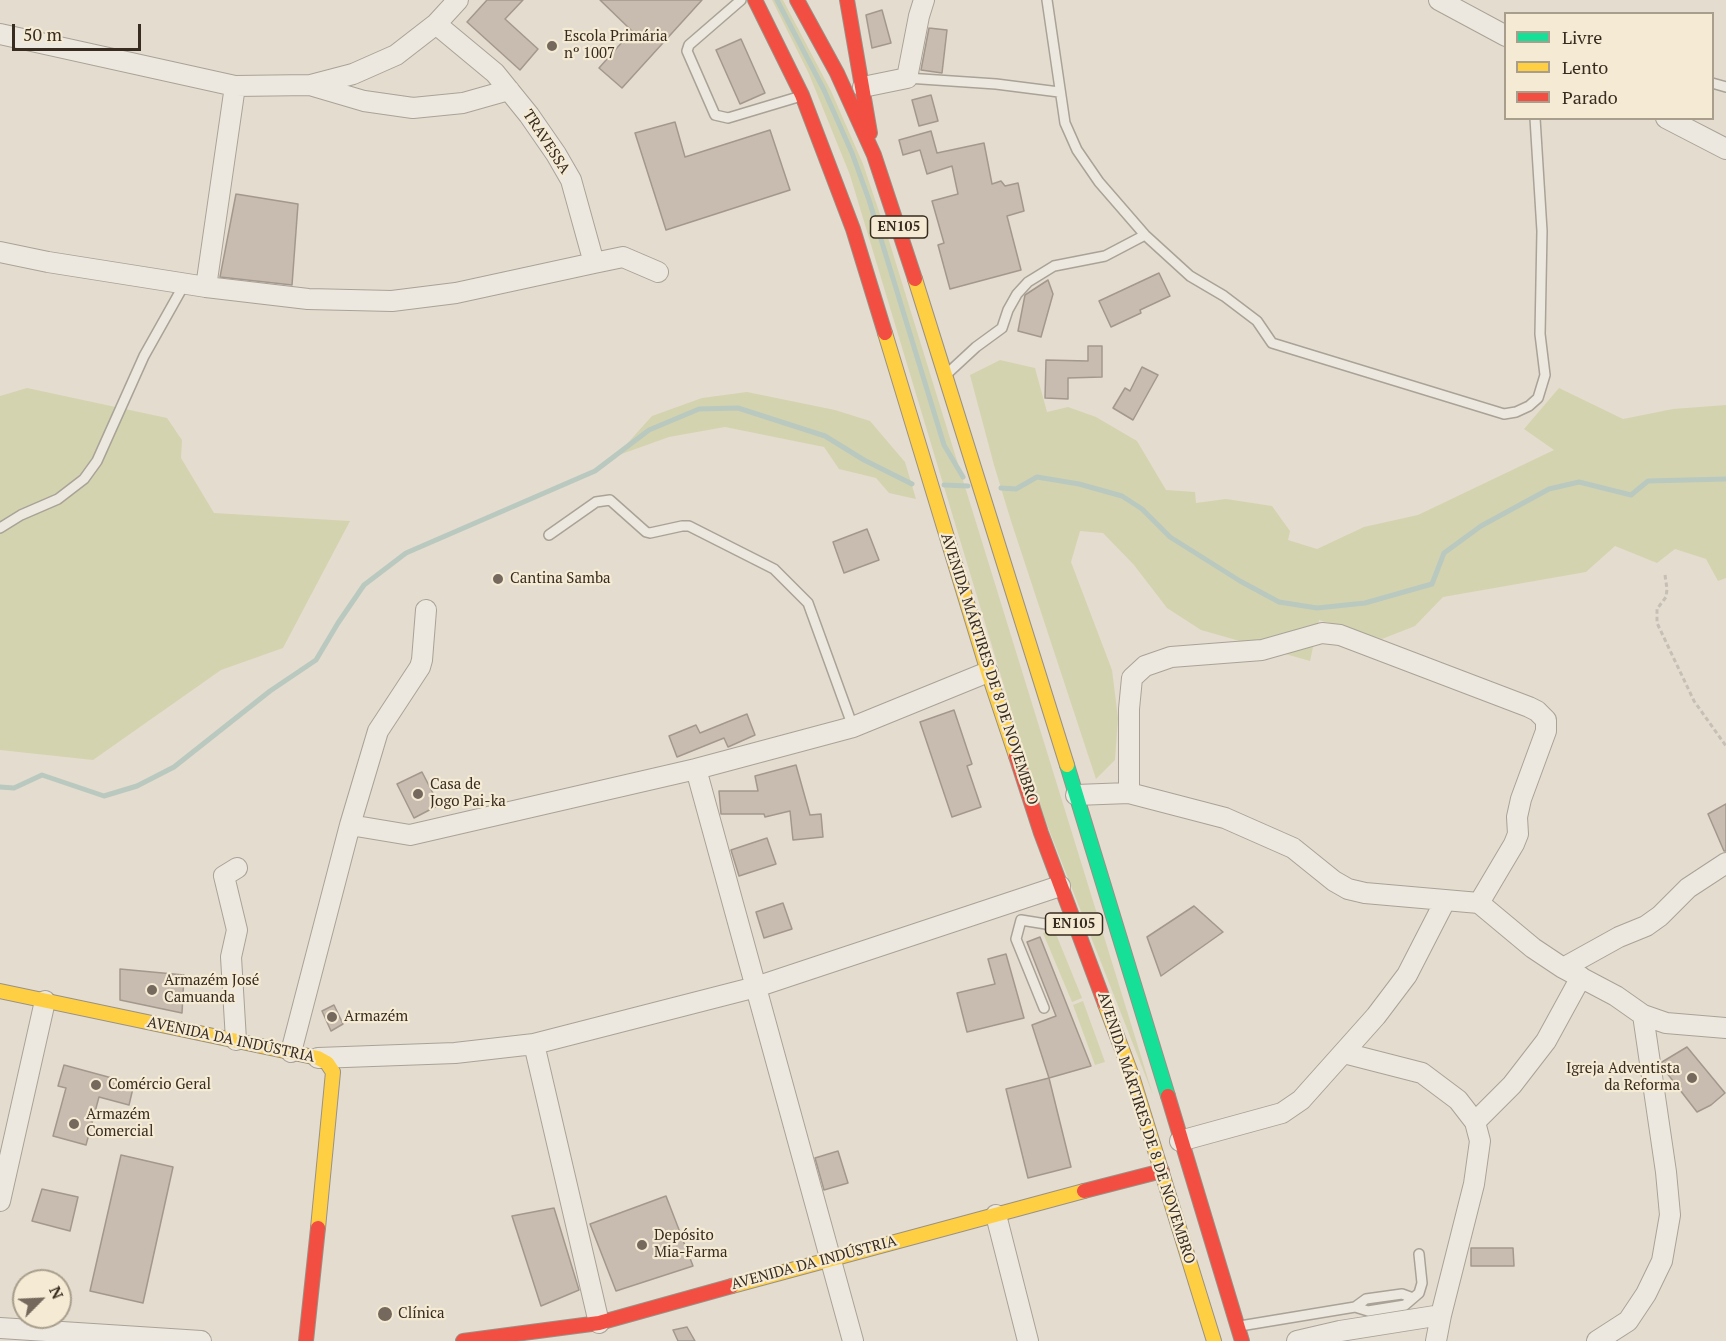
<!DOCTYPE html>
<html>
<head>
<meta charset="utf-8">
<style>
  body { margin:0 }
  #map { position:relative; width:1726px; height:1341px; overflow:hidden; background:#e4dcce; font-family:"PT Serif",serif }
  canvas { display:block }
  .legend { position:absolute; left:1504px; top:12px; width:210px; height:108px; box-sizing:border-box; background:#f5ebd4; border:2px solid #a99e8c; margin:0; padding:8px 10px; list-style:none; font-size:18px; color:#382b1f }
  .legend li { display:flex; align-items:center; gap:12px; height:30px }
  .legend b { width:30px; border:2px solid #a99e8c }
  .north { position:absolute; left:12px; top:1269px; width:60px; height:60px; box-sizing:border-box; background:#f5ebd4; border:2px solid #a99e8c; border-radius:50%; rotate:66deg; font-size:16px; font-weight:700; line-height:24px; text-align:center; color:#382b1f }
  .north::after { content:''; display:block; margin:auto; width:21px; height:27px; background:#74695c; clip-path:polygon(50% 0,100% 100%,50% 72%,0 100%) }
  .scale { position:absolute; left:12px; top:24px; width:129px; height:27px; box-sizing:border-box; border:3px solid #382b1f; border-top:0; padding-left:8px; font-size:18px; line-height:21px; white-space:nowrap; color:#382b1f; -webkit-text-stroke:4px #f5ebd4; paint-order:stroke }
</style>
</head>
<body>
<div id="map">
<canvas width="1726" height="1341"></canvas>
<ul class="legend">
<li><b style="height:8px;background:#16e098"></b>Livre</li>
<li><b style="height:8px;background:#ffcf43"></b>Lento</li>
<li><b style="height:8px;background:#f24e42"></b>Parado</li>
</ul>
<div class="north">N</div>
<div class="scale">50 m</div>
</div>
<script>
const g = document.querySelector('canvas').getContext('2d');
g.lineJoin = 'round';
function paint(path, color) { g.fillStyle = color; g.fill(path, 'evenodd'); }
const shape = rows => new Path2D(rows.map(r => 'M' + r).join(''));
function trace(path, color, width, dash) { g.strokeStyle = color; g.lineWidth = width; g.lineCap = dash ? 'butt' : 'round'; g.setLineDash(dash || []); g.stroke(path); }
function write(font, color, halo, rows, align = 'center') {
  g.font = font + ' "PT Serif",serif'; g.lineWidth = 4.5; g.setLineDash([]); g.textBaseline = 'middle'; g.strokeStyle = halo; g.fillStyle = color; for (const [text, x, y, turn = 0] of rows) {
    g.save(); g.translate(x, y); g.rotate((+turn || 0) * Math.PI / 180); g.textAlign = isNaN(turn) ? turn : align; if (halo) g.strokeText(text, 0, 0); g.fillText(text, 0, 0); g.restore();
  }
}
paint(shape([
  [772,0,783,0,831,91,863,164,890,244,1153,1095,1042,812,850,175,809,74],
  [1000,360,1035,368,1047,412,1068,407,1096,417,1137,441,1166,490,1195,492,1196,503,1226,499,1272,506,1290,531,1288,540,1317,549,1364,527,1418,515,1554,450,1524,429,1559,388,1623,419,1673,409,1726,405,1726,578,1718,581,1706,559,1675,549,1657,563,1615,546,1586,572,1443,597,1415,626,1382,639,1319,620,1310,661,1201,630,1167,608,1134,565,1103,533,1080,531,1071,562,1112,670,1118,718,1115,760,1096,779,1011,521,994,465,970,375],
  [27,388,167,418,182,440,181,458,214,513,350,521,283,648,221,670,93,760,0,750,0,396],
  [747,392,835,410,870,421,905,462,916,499,889,493,876,478,839,469,824,447,725,427,669,437,616,456,652,416,702,398],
  [1054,929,1082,998,1072,1002,1043,933],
  [1083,1001,1105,1062,1095,1065,1073,1005]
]), '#d4d3b0');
trace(shape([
  [777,0,824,90,852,153,869,200,944,445,963,477],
  [944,485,968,486],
  [1001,488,1016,489,1037,477,1079,484,1122,496,1142,509,1170,537,1240,581,1279,602,1317,608,1365,603,1432,584,1444,553,1481,526,1549,489,1579,482,1631,495,1648,481,1726,479],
  [0,787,14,788,42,775,104,796,137,786,174,767,270,691,316,660,338,623,364,585,406,553,595,471,649,430,699,409,738,408,825,436,864,460,912,484]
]), '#b9c9bf', 5);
const building = shape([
  [487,0,523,0,505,19,538,49,520,70,467,22,487,0],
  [600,0,702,0,622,88,599,68,632,31,600,0],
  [882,10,891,43,872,48,866,15,882,10],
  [929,28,947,30,942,73,921,70,929,28],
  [741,39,765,93,740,104,716,50,741,39],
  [931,95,938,121,919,126,912,100,931,95],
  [675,122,685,157,770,130,790,190,666,230,635,133,675,122],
  [931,131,937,153,984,143,992,184,1001,181,1005,186,1018,183,1024,211,1007,216,1021,270,950,289,938,245,944,243,932,201,958,194,952,166,927,174,920,150,903,155,899,140,931,131],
  [236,194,298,204,292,285,220,277,236,194],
  [1159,273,1170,296,1140,310,1141,313,1111,327,1099,301,1159,273],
  [1048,280,1053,294,1041,337,1018,331,1025,295,1048,280],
  [1088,346,1102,346,1102,377,1068,378,1068,399,1045,398,1046,360,1088,361,1088,346],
  [1142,367,1158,375,1133,420,1113,408,1125,388,1130,391,1142,367],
  [867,529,879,560,844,573,833,542,867,529],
  [954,710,972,764,967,766,981,807,952,817,920,722,954,710],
  [747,714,755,735,728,747,724,738,677,757,669,736,696,725,700,733,747,714],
  [796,765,810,815,821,814,823,837,793,840,790,811,765,817,764,814,721,814,719,791,758,791,755,776,796,765],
  [422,772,439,805,414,818,397,784,422,772],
  [1726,804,1726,851,1724,851,1708,814,1726,804],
  [767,838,776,864,739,876,731,850,767,838],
  [783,903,792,929,764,938,756,912,783,903],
  [1194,906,1223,932,1161,976,1147,937,1194,906],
  [1040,937,1091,1066,1049,1078,1032,1025,1056,1016,1027,942,1040,937],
  [1006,954,1024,1018,967,1032,957,993,995,984,988,959,1006,954],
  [120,969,184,975,182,1013,120,1000,120,969],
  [334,1005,343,1024,331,1031,322,1011,334,1005],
  [1687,1047,1725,1093,1711,1105,1697,1112,1663,1068,1662,1062,1687,1047],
  [64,1065,134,1084,129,1105,99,1097,86,1145,53,1136,66,1088,58,1086,64,1065],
  [1049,1078,1071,1167,1028,1178,1006,1089,1049,1078],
  [838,1151,848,1183,824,1190,815,1158,838,1151],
  [121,1155,173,1167,143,1303,90,1291,121,1155],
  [42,1189,78,1197,70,1231,32,1221,42,1189],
  [666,1196,693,1266,616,1291,590,1224,666,1196],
  [554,1208,579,1290,541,1306,512,1216,554,1208],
  [1471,1248,1513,1248,1514,1266,1471,1266,1471,1248],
  [687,1327,695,1341,678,1341,673,1330,687,1327]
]);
paint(building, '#c8bbaf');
trace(building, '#a4988d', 1.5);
const lane = shape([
  [741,0,689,45,687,51,715,115,728,118,798,97],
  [1047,0,1065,123,1077,150,1099,182,1145,235,1190,276,1224,296,1257,321,1272,343,1504,414,1516,412,1529,406,1538,398,1545,375,1540,334,1542,231,1535,118],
  [907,78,996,84,1059,92],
  [1712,83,1726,87],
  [949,372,976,347,1002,328,1008,310,1017,294,1028,282,1054,266,1105,256,1145,235],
  [0,528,21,515,58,499,84,479,97,461,144,356,185,283],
  [549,535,596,502,610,500,646,532,650,533,682,526,689,526,774,569,808,603,853,727],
  [1044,1008,1016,939,1021,920,1052,925,1069,918],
  [1355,1307,1366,1299,1402,1294,1413,1298],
  [1240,1326,1355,1307,1368,1311,1405,1305,1419,1293,1422,1283,1419,1254]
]);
const street = shape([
  [1439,0,1506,36],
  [436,24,495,73,529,115,556,154,571,180,594,263,623,257,658,272],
  [0,34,235,86,311,85,353,74,396,55,436,24,458,0],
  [313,86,364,101,413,108,463,103,509,90],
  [863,87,907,78,919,16,924,0],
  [1666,118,1726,149],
  [0,252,48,262,206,287,308,299,392,301,456,293,594,263],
  [206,287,235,86],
  [696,769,853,1341],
  [1129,793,1129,709,1132,678,1145,666,1171,657,1262,650,1322,633,1340,635,1529,707,1537,711,1546,720,1546,731,1521,799,1517,817,1518,834,1514,844,1479,903],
  [1076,795,1129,793,1225,818,1293,848,1334,881,1348,889,1365,893,1479,903,1533,948,1563,968,1616,996,1643,1015,1666,1023,1726,1028],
  [350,825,378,731,420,667,422,660,426,610],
  [1563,968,1619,937,1646,926,1660,916,1688,888,1726,863],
  [236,1040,231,957,237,930,224,876,237,868],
  [534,1044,599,1323],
  [291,1052,350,825,410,835,696,769,853,727,988,672],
  [1344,1053,1422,1073,1458,1100,1475,1122,1480,1141,1474,1184,1441,1315],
  [318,1058,455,1053,534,1044,756,987,1060,886],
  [1475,1122,1512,1085,1546,1041,1581,977],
  [1180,1141,1282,1113,1301,1100,1376,1016,1407,975,1445,901],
  [0,1201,45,1001],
  [996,1215,1028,1341],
  [0,1328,201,1341],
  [1297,1341,1340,1331,1441,1315,1436,1341],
  [1597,1341,1628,1321,1646,1294,1662,1261,1670,1215,1666,1172,1643,1015]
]);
const fast = shape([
  [1067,765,1168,1096]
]);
const slow = shape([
  [915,279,1067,765],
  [885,333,988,672,1016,756],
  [0,991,318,1058,327,1063,333,1072,318,1228],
  [1105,1004,1132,1076,1214,1341],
  [732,1286,1084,1191]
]);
const jam = shape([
  [755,0,802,95,853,229,885,333],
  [797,0,837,73,874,155,915,279],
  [847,0,870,133],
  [1016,756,1041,833,1105,1004],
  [1168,1096,1242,1341],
  [1084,1191,1162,1171],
  [306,1341,318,1228],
  [463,1341,599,1323,732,1286]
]);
trace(lane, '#a9a297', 12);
trace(street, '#a9a297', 22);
trace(fast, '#999186', 16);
trace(slow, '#999186', 16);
trace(jam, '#999186', 16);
trace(shape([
  [1665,575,1667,589,1666,597,1657,609,1657,623,1694,701,1726,746]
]), '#c5bfb6', 3, [4.5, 3]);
trace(lane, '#ece8df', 9);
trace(street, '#ece8df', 20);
trace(fast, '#16e098', 14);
trace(slow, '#ffcf43', 14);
trace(jam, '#f24e42', 14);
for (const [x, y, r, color] of [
  [552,46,6,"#74695c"],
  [498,579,6,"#74695c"],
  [418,794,6,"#74695c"],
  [152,990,6,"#74695c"],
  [332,1017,6,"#74695c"],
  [1692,1078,6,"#74695c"],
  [96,1085,6,"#74695c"],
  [74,1124,6,"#74695c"],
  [642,1245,6,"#74695c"],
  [385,1314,8,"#74695c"]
]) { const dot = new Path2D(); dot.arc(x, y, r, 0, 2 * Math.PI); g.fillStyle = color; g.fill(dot); trace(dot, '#f5ebd4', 2); }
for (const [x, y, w] of [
  [899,227,57],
  [1074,924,57]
]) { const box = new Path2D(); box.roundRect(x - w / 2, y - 11, w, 22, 4.5); g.fillStyle = '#f5ebd4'; g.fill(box); trace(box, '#382b1f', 1.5); }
write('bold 14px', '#382b1f', null, [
  ["EN105",899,227],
  ["EN105",1074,924]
]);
write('15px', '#382b1f', '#f5ebd4', [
  ["Escola Primária",564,37],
  ["nº 1007",564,54],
  ["Cantina Samba",510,579],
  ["Casa de",430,785],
  ["Jogo Pai-ka",430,802],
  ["Armazém José",164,981],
  ["Camuanda",164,998],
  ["Armazém",344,1017],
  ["Igreja Adventista",1680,1069,"right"],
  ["da Reforma",1680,1086,"right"],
  ["Comércio Geral",108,1085],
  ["Armazém",86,1115],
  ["Comercial",86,1132],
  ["Depósito",654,1236],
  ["Mia-Farma",654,1253],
  ["Clínica",398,1314]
], 'left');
write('15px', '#382b1f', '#f5ebd4', [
  ["TRAVESSA",546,142,57],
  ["AVENIDA MÁRTIRES DE 8 DE NOVEMBRO",989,669,72],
  ["AVENIDA DA INDÚSTRIA",231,1040,12],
  ["AVENIDA MÁRTIRES DE 8 DE NOVEMBRO",1146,1128,72],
  ["AVENIDA DA INDÚSTRIA",814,1263,-15]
]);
</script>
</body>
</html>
